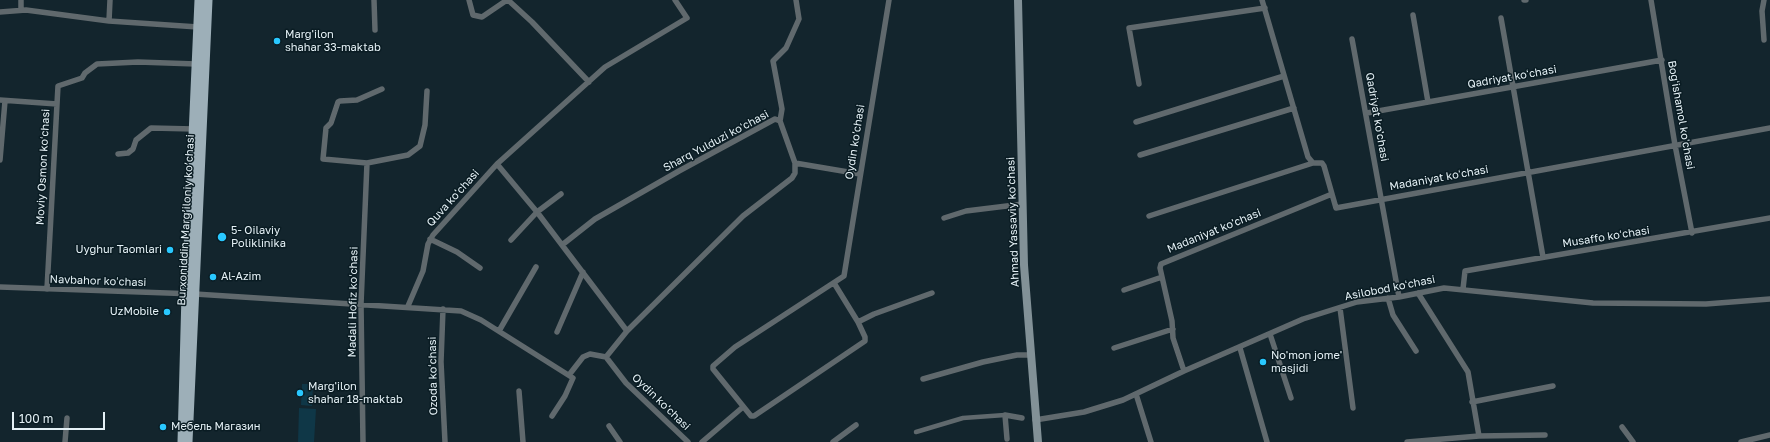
<!DOCTYPE html>
<html>
<head>
<meta charset="utf-8">
<style>
  body { margin:0 }
  #map { position:relative; width:1770px; height:442px; overflow:hidden; background:#13252d; font-family:"Golos Text",sans-serif }
  canvas { display:block }
  .scale { position:absolute; left:12px; top:412px; width:93px; height:18px; box-sizing:border-box; border:2px solid #e5f1f6; border-top:0; padding-left:5px; font-size:12px; line-height:14px; white-space:nowrap; color:#e5f1f6; -webkit-text-stroke:3px #0a1c23; paint-order:stroke }
</style>
</head>
<body>
<div id="map">
<canvas width="1770" height="442"></canvas>
<div class="scale">100 m</div>
</div>
<script>
const g = document.querySelector('canvas').getContext('2d');
g.lineJoin = 'round';
function paint(path, color) { g.fillStyle = color; g.fill(path, 'evenodd'); }
const shape = rows => new Path2D(rows.map(r => 'M' + r).join(''));
function trace(path, color, width, dash) { g.strokeStyle = color; g.lineWidth = width; g.lineCap = dash ? 'butt' : 'round'; g.setLineDash(dash || []); g.stroke(path); }
function write(font, color, halo, rows, align = 'center') {
  g.font = font + ' "Golos Text",sans-serif'; g.lineWidth = 3; g.setLineDash([]); g.textBaseline = 'middle'; g.strokeStyle = halo; g.fillStyle = color; for (const [text, x, y, turn = 0] of rows) {
    g.save(); g.translate(x, y); g.rotate((+turn || 0) * Math.PI / 180); g.textAlign = isNaN(turn) ? turn : align; if (halo) g.strokeText(text, 0, 0); g.fillText(text, 0, 0); g.restore();
  }
}
paint(shape([
  [302,384,313,384,312,406,301,405],
  [299,408,316,409,314,442,298,442]
]), '#0f3747');
trace(shape([
  [916,432,963,418,1005,415]
]), '#60696d', 4.5);
trace(shape([
  [374,0,375,30],
  [469,0,473,15,482,17,507,0],
  [508,0,532,22,589,82],
  [1262,0,1308,157,1313,163,1322,163,1324,166,1336,208,1770,128],
  [1524,0,1526,0],
  [1651,0,1675,145,1692,233],
  [1764,0,1762,11,1764,40],
  [21,10,21,0],
  [0,12,26,10,109,21,198,27],
  [1413,15,1428,102],
  [1501,18,1543,257],
  [109,21,110,0],
  [1352,39,1399,297],
  [1139,84,1129,28,1265,8],
  [382,89,357,100,340,101,338,102,331,123,326,128,323,159,367,163,408,155,420,146,425,125,427,91],
  [0,100,57,104,47,289],
  [57,104,58,86,82,78,85,73,97,64,138,62,196,64],
  [1367,113,1662,60],
  [780,121,782,109,773,61,786,48,799,19,796,0],
  [1136,122,1284,76],
  [118,154,128,153,133,149,136,140,151,128,194,129],
  [1140,155,1294,108],
  [0,160,5,101],
  [795,163,860,174],
  [497,164,537,212,627,331,606,357],
  [1149,216,1313,163],
  [944,218,966,211,1023,204],
  [430,239,457,252,480,268],
  [511,240,537,212,561,194],
  [562,245,595,219,679,171,775,119,780,121,795,163,795,173,792,178,743,216,627,331],
  [834,283,858,322,865,337,865,341,754,416,751,416,713,369,713,366,735,347,844,276,889,0],
  [0,287,195,294,461,311,481,320,573,378,565,396,552,416],
  [1463,289,1465,271,1770,218],
  [1124,290,1162,277],
  [1418,293,1468,372,1479,436],
  [1388,298,1393,315,1416,351],
  [408,306,423,271,428,244,433,235,497,164,605,67,687,18,675,0],
  [1340,308,1353,408],
  [443,309,441,362,445,442],
  [858,322,874,314,932,293],
  [499,331,536,267],
  [557,332,583,272],
  [1270,334,1291,398],
  [1114,348,1173,329],
  [1240,348,1267,442],
  [1184,371,1173,338,1172,321,1160,268,1161,264,1332,194],
  [569,375,583,357,590,354,606,357,626,383,688,442],
  [923,379,983,362,1017,355,1031,355],
  [519,391,523,442],
  [1136,394,1151,442],
  [1472,402,1553,386],
  [1035,420,1084,412,1123,400,1184,371,1303,319,1357,302,1399,297,1444,288,1593,303,1706,304,1770,299],
  [609,426,620,442],
  [1622,427,1633,442],
  [1007,439,1005,415,1022,418],
  [65,442,67,418],
  [363,442,361,304,367,163],
  [702,442,743,407],
  [833,442,856,425],
  [1407,442,1479,436,1545,435],
  [1741,442,1770,435]
]), '#60696d', 5.5);
trace(shape([
  [1018,0,1024,265,1038,442]
]), '#829197', 8);
trace(shape([
  [182,442,186,294,199,0],
  [188,442,208,0]
]), '#9dafb8', 9);
for (const [x, y, r, color] of [
  [277,41,4,"#29c8ff"],
  [222,237,5,"#29c8ff"],
  [170,250,4,"#29c8ff"],
  [213,277,4,"#29c8ff"],
  [167,312,4,"#29c8ff"],
  [1263,362,4,"#29c8ff"],
  [300,393,4,"#29c8ff"],
  [163,427,4,"#29c8ff"]
]) { const dot = new Path2D(); dot.arc(x, y, r, 0, 2 * Math.PI); g.fillStyle = color; g.fill(dot); trace(dot, '#0a1c23', 1.5); }
write('11px', '#e5f1f6', '#0a1c23', [
  ["Marg'ilon",285,35],
  ["shahar 33-maktab",285,48],
  ["5- Oilaviy",231,231],
  ["Poliklinika",231,244],
  ["Uyghur Taomlari",162,250,"right"],
  ["Al-Azim",221,277],
  ["UzMobile",159,312,"right"],
  ["No'mon jome'",1271,356],
  ["masjidi",1271,369],
  ["Marg'ilon",308,387],
  ["shahar 18-maktab",308,400],
  ["Мебель Магазин",171,427]
], 'left');
write('11px', '#e5f1f6', '#0a1c23', [
  ["Qadriyat koʻchasi",1512,77,-10],
  ["Bogʻishamol koʻchasi",1681,115,80],
  ["Qadriyat ko'chasi",1377,117,80],
  ["Sharq Yulduzi koʻchasi",716,141,-28],
  ["Oydin ko'chasi",855,142,-81],
  ["Moviy Osmon koʻchasi",43,167,-87],
  ["Madaniyat koʻchasi",1439,178,-10],
  ["Quva ko'chasi",453,198,-48],
  ["Burxoniddin Marg’iloniy ko’chasi",186,220,-87],
  ["Ahmad Yassaviy ko'chasi",1013,222,-92],
  ["Madaniyat ko'chasi",1214,231,-22],
  ["Musaffo koʻchasi",1606,237,-9],
  ["Navbahor koʻchasi",98,281,2],
  ["Asilobod koʻchasi",1390,288,-11],
  ["Madali Hofiz koʻchasi",353,302,-89],
  ["Ozoda koʻchasi",433,376,-91],
  ["Oydin ko'chasi",661,402,44]
]);
</script>
</body>
</html>
